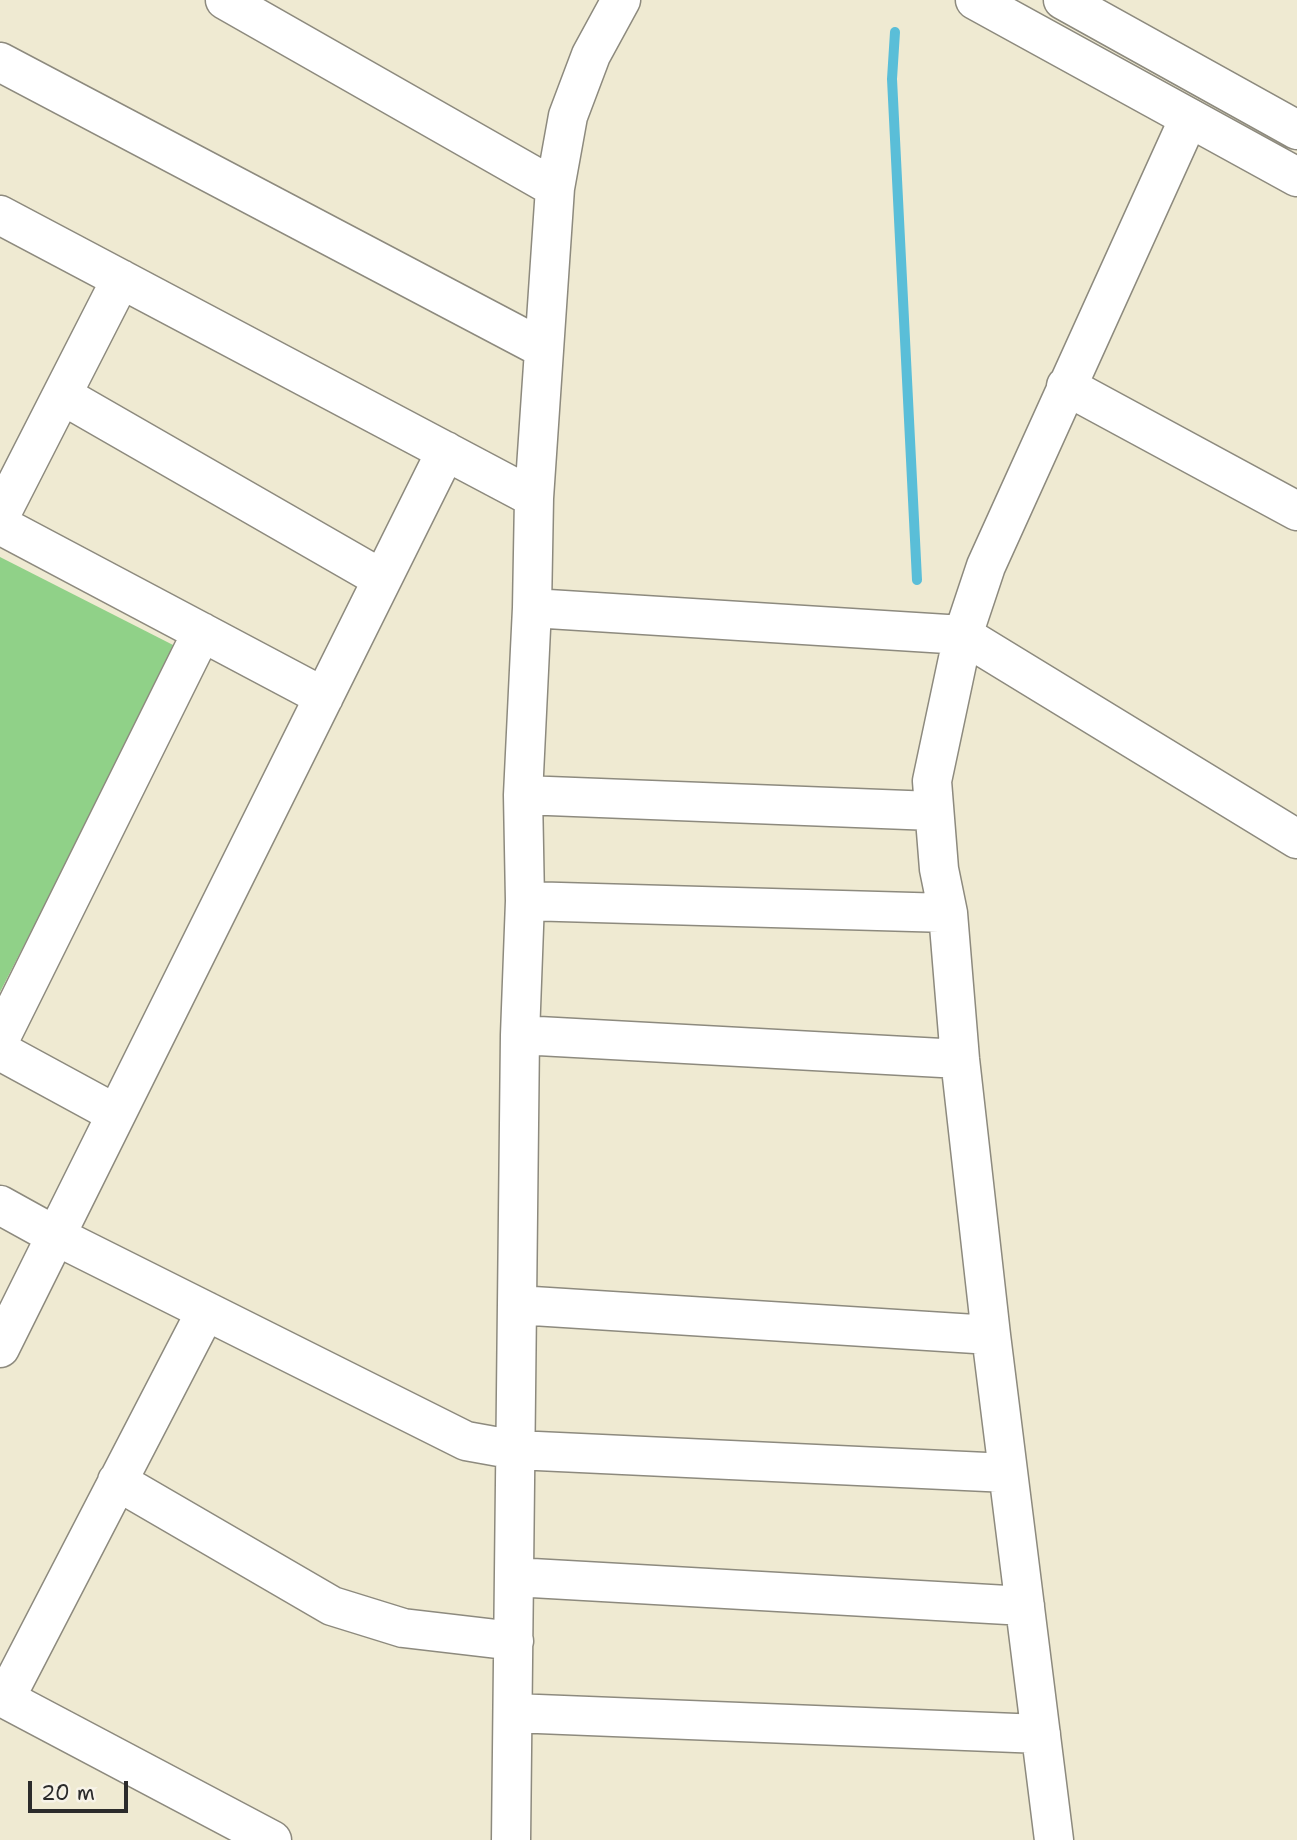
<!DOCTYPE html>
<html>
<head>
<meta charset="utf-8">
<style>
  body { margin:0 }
  #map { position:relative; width:1297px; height:1840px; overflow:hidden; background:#efead2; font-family:"Shantell Sans",sans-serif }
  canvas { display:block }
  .scale { position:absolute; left:28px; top:1781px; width:100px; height:32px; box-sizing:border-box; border:4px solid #2b2b2b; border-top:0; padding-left:9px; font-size:21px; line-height:24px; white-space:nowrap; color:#2b2b2b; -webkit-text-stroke:5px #f7f3e8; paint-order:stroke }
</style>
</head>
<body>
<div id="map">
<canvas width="1297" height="1840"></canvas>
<div class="scale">20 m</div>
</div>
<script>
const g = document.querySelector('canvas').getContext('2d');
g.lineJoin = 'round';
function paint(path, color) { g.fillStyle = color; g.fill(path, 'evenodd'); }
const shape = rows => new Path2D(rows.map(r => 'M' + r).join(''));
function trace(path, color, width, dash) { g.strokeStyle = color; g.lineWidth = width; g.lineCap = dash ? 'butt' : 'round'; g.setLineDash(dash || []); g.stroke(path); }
paint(shape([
  [0,557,177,647,0,992]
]), '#90d188');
trace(shape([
  [895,32,892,79,917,580]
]), '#5abed8', 10);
const minor = shape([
  [225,0,555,188],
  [0,62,544,349],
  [0,215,534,498],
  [1066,386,1297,511],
  [62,395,382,579],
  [0,516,121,279],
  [0,525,324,697],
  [532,608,963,635,1297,839],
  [523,795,933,811],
  [525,901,948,913],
  [520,1035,960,1059],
  [0,1039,202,632],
  [0,1051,116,1114],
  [0,1205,56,1236,466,1441,516,1450,1008,1473],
  [517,1305,991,1335],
  [0,1348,446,451],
  [117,1481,332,1606,403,1628,514,1641],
  [514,1577,1025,1606],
  [0,1696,272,1840],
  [5,1699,206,1311],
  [513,1713,1041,1734],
  [511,1840,520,1035,525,901,523,795,532,608,534,498,555,188,568,116,591,55,621,0],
  [1054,1840,991,1335,960,1059,948,913,939,869,932,781,963,635,986,566,1189,118]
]);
const tertiary = shape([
  [975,0,1297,177],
  [1063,0,1297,130]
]);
trace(minor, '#8d8a7e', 41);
trace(tertiary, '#8d8a7e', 41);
trace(minor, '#fff', 38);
trace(tertiary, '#fff', 38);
</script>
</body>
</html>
